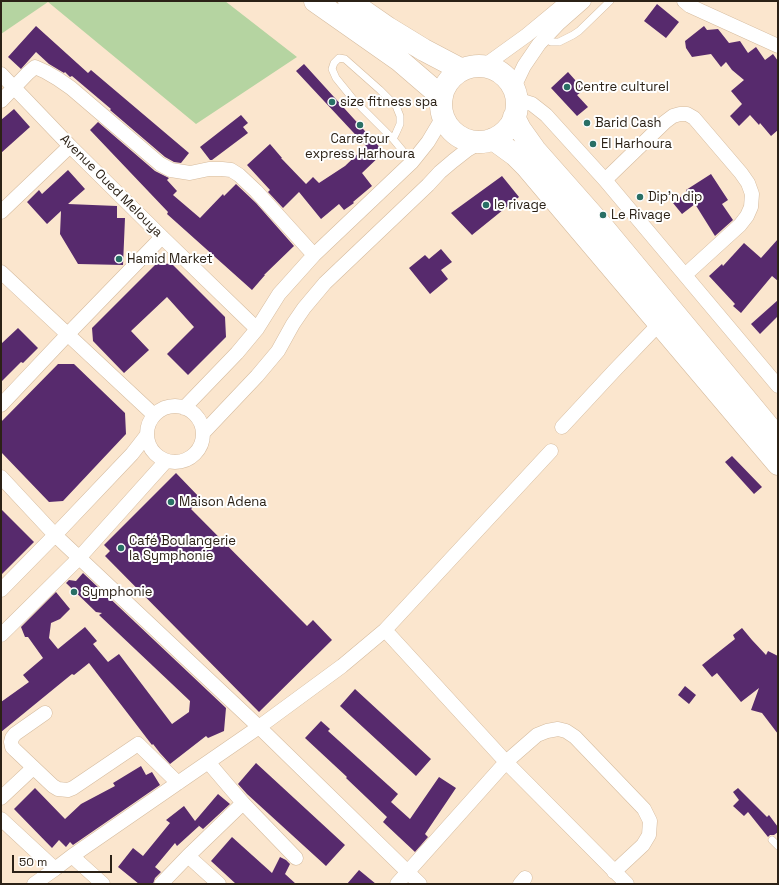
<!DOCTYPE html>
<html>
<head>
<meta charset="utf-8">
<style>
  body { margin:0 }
  #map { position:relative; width:779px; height:885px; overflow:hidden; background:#fbe6ce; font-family:"Space Grotesk",sans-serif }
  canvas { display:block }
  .frame { position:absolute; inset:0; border:2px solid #2b2116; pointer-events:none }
  .scale { position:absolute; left:12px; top:855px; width:100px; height:18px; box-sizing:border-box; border:2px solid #2b2116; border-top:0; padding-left:5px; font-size:12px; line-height:14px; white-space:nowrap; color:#2b2116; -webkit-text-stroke:3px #fff; paint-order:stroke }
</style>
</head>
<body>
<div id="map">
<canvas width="779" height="885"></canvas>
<div class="frame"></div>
<div class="scale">50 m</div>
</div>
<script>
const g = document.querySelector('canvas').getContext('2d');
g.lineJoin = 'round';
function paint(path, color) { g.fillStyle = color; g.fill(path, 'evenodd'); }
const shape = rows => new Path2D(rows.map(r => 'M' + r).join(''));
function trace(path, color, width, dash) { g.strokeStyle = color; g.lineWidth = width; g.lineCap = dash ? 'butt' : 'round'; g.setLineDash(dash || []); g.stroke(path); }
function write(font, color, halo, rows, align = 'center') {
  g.font = font + ' "Space Grotesk",sans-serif'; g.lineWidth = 4; g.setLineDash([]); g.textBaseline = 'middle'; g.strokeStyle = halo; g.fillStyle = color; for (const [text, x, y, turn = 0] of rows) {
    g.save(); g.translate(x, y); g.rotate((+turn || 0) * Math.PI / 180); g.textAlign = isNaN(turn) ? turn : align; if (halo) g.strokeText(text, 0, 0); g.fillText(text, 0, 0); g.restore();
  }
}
paint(shape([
  [1,1,225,1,297,57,196,124,48,2,1,34]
]), '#b5d4a1');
paint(shape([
  [657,4,679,22,666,38,644,21],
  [36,26,88,73,91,70,189,153,181,163,174,162,165,157,110,110,111,109,72,76,70,77,65,72,64,73,49,64,36,52,21,69,8,57],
  [704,26,707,30,718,29,729,43,740,41,748,53,756,47,765,60,773,54,778,61,778,130,771,136,760,123,759,125,750,115,739,126,730,116,742,104,731,91,744,80,732,70,726,62,721,67,711,54,692,57,686,48,685,41],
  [304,64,384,152,362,173,372,186,353,202,354,203,344,210,339,204,321,219,299,192,283,208,268,192,270,190,247,165,270,144,282,158,281,158,306,184,313,177,319,183,345,166,366,146,296,71],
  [568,72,584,90,577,95,588,107,577,116,551,88],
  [14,109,30,127,1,153,1,120],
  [241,115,248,123,243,127,248,133,212,160,210,160,200,147],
  [98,122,155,171,169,178,167,180,177,191,173,195,200,218,223,194,224,196,236,184,256,203,294,246,264,275,265,275,252,290,167,214,168,212,90,130],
  [68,170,85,189,68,204,117,206,117,218,125,218,123,265,78,264,60,234,61,211,47,224,27,202,39,190,42,194],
  [711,174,728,200,722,204,733,220,715,236,695,204,682,214,673,203,687,192,686,190],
  [502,176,519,197,472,235,451,213],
  [778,239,778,281,772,276,741,313,733,306,735,304,709,276,722,264,723,266,744,243,761,258],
  [441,249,452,262,441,270,448,279,430,294,409,268,425,255,429,259],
  [157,263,172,264,225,317,226,337,188,375,167,354,194,327,167,297,131,331,149,350,124,373,93,341,92,328],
  [778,300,778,316,760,334,751,324],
  [18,328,38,348,23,363,21,362,1,382,1,344],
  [58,364,74,364,125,413,126,434,63,501,49,502,1,452,1,422],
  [732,456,762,487,754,494,725,462],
  [176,473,201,499,191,509,307,626,313,620,332,640,259,712,105,556,110,551,104,545],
  [1,509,34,542,1,575],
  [83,573,226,708,224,731,208,738,206,736,170,764,160,753,153,744,152,745,89,663,74,675,72,674,1,732,1,702,29,682,23,675,43,658,28,637,25,637,21,627,56,592,70,609,60,619,51,623,49,638,58,649,85,627,97,641,93,644,108,662,119,654,172,724,189,712,190,701,99,615,102,613,96,612,66,583,69,580,76,581],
  [742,628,752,640,766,655,768,651,778,656,778,734,762,713,751,710,759,688,741,702,717,673,712,677,702,665,735,639,733,635],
  [685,686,696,695,689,704,678,695],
  [355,689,431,759,416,776,340,706],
  [321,721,330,729,328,731,398,794,391,802,410,819,439,777,456,788,425,834,428,837,415,852,383,822,387,817,346,778,347,777,305,738],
  [256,763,345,845,326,866,247,794,238,784],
  [141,766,146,775,152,772,160,785,73,845,70,842,66,847,59,840,52,848,14,809,35,788,65,819,81,804,115,786,113,783],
  [738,788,767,817,769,815,778,827,778,832,774,835,770,835,768,837,748,812,744,816,733,806,739,800,733,792],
  [218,794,230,804,203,829,198,825,199,826,177,846,175,843,155,867,161,872,155,878,153,884,139,884,118,867,133,848,143,856,170,823,166,820,184,806,195,821],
  [232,837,272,873,280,857,286,860,290,864,285,874,296,884,236,884,211,861],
  [359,870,376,884,347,884]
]), '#572a6d');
const service = shape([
  [544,37,551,42,559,42,573,35,579,31,610,1],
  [393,139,353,99,336,78,332,69,334,63,339,58,345,59,380,90,396,106,400,116,400,124,396,133,393,139,412,162],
  [772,840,778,846]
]);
const minor = shape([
  [684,1,690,6,778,46],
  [484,66,527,35,568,1],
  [1,74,70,146,162,237,257,329],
  [513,89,524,66,539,44,559,23,584,1],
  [516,99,532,104,546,115,605,180,778,386],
  [1,101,28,73,35,67,46,72,58,79,71,88,160,164,171,170,190,173,209,169,222,169,231,170,239,175,256,191,314,255],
  [605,180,665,122,673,116,680,114,687,114,694,118,741,173,748,183,752,194,751,207,747,216,740,225,685,275],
  [1,212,70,146],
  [1,272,154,415],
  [1,405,68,334,162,237],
  '147 434a28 28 0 1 1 56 0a28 28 0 1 1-56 0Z',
  [184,408,237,353,257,329,279,294,314,255,412,162,428,142,443,117],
  [562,427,614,371,659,324],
  [203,433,257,376,278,351,293,324,304,308,325,283,428,185,440,172,453,161,467,150,481,142],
  [1,477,55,535,259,727,420,884],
  [1,590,55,535,132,454,146,436],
  [385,630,551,451],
  [1,635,79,558,166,461],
  [45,713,15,734,12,738,11,742,12,747,15,750,53,786,58,789,68,790,73,788,138,744,178,783],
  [208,762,243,803],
  [1,798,33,768],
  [1,819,55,869,34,884],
  [72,856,103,884],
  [55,869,72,856,259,727,342,666,385,630,506,762,537,735,547,731,558,729,566,731,575,737,644,809,650,821,649,835,643,845,614,872],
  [161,884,188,856],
  [219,884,188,856,243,803,296,858],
  [397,884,506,762,627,884],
  [520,884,525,878]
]);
const primary = shape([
  [315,1,399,60,442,97],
  [349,1,388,28,424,50,462,70],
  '441 104a38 38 0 1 1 76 0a38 38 0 1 1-76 0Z',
  [514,117,520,129,535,150,603,227,778,438],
  [493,139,515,155,526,166,778,464]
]);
trace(service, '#d5bb9e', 8);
trace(minor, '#d5bb9e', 15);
trace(primary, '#d5bb9e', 23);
trace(service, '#fff', 7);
trace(minor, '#fff', 14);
trace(primary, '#fff', 22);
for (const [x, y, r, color] of [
  [567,87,4,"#296f65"],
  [332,102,4,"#296f65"],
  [587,123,4,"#296f65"],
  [360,125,4,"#296f65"],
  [593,144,4,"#296f65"],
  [640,197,4,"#296f65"],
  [486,205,4,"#296f65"],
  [603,215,4,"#296f65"],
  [119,259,4,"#296f65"],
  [171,502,4,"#296f65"],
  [121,548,4,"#296f65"],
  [74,592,4,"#296f65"]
]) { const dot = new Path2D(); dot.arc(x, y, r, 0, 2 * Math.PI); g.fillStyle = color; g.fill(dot); trace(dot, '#fff', 1.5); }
write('13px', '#2b2116', '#fff', [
  ["Centre culturel",575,87],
  ["size fitness spa",340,102],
  ["Barid Cash",595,123],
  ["Carrefour",360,139,"center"],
  ["express Harhoura",360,154,"center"],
  ["El Harhoura",601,144],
  ["Dip'n dip",648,197],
  ["le rivage",494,205],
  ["Le Rivage",611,215],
  ["Hamid Market",127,259],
  ["Maison Adena",179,502],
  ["Café Boulangerie",129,541],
  ["la Symphonie",129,556],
  ["Symphonie",82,592]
], 'left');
write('13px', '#2b2116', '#fff', [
  ["Avenue Oued Melouya",111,186,45]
]);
</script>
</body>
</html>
